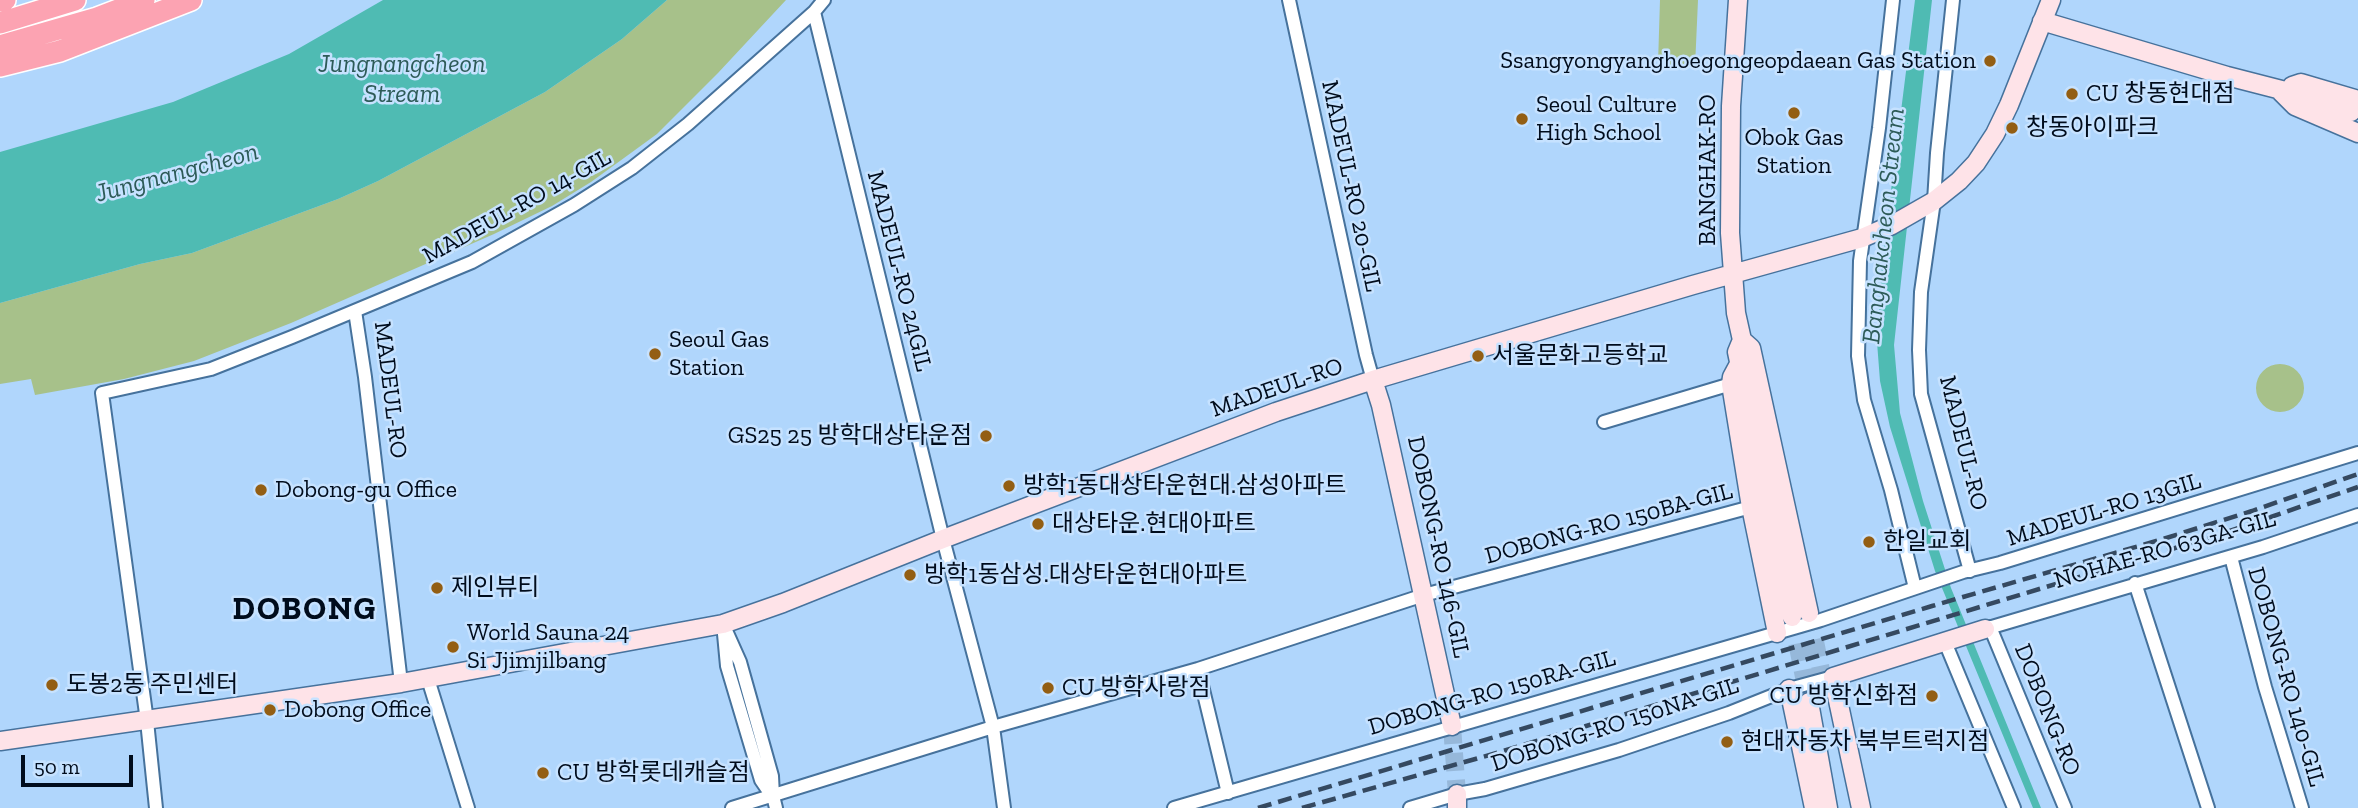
<!DOCTYPE html>
<html>
<head>
<meta charset="utf-8">
<style>
  body { margin:0 }
  #map { position:relative; width:2358px; height:808px; overflow:hidden; background:#b0d6fc; font-family:"Zilla Slab",serif }
  canvas { display:block }
  .scale { position:absolute; left:21px; top:755px; width:112px; height:32px; box-sizing:border-box; border:4px solid #000c1c; border-top:0; padding-left:9px; font-size:21px; line-height:24px; white-space:nowrap; color:#000c1c; -webkit-text-stroke:5px #c6e2ff; paint-order:stroke }
</style>
</head>
<body>
<div id="map">
<canvas width="2358" height="808"></canvas>
<div class="scale">50 m</div>
</div>
<script>
const g = document.querySelector('canvas').getContext('2d');
g.lineJoin = 'round';
function paint(path, color) { g.fillStyle = color; g.fill(path, 'evenodd'); }
const shape = rows => new Path2D(rows.map(r => 'M' + r).join(''));
function trace(path, color, width, dash) { g.strokeStyle = color; g.lineWidth = width; g.lineCap = dash ? 'butt' : 'round'; g.setLineDash(dash || []); g.stroke(path); }
function write(font, color, halo, rows, align = 'center') {
  g.font = font + ' "Zilla Slab","Noto Sans KR",serif'; g.lineWidth = 5; g.setLineDash([]); g.textBaseline = 'middle'; g.strokeStyle = halo; g.fillStyle = color; for (const [text, x, y, turn = 0] of rows) {
    g.save(); g.translate(x, y); g.rotate((+turn || 0) * Math.PI / 180); g.textAlign = isNaN(turn) ? turn : align; if (halo) g.strokeText(text, 0, 0); g.fillText(text, 0, 0); g.restore();
  }
}
paint(shape([
  [667,0,786,0,718,73,657,134,591,182,552,206,494,234,291,323,194,361,124,379,35,395,31,379,0,384,0,303,140,264,192,253,338,199,378,181,545,92,622,39],
  [1660,0,1698,0,1695,67,1658,64],
  '2256 388a24 24 0 1 1 48 0a24 24 0 1 1-48 0Z'
]), '#a7c18a');
paint(shape([
  [383,0,667,0,622,39,545,92,378,181,338,199,192,253,140,264,0,303,0,152,173,102,289,54],
  [1915,0,1932,0,1894,345,1900,413,1923,501,1951,588,2041,808,2033,808,1935,571,1890,427,1880,381,1877,342,1882,262]
]), '#4fbbb3');
trace(shape([
  [1809,613,1827,699],
  [1792,617,1809,702],
  [1452,726,1457,794]
]), '#96b8da', 18, [18, 9]);
const street = shape([
  [1289,0,1366,355,1373,380],
  [1893,0,1879,128,1860,261,1858,356,1864,400,1891,490,1915,588],
  [1953,0,1937,153,1934,201,1921,292,1919,350,1921,394,1970,571],
  [814,12,943,539,993,727,1004,808],
  [355,311,365,377,401,683],
  [1604,422,1731,384],
  [2231,557,2265,687,2302,808],
  [2135,583,2208,808],
  [723,624,740,662,772,776,773,796,776,808],
  [1990,627,2065,808],
  [1985,629,2263,547,2358,515],
  [724,634,727,666,761,780,772,796],
  [1945,642,2014,808],
  [1198,669,1228,793],
  [428,679,468,808],
  [156,808,147,721,102,393,211,369,292,337,472,262,574,205,632,168,688,124,814,12,824,0],
  [732,808,993,727,1198,669,1424,595,1751,507],
  [1174,808,1821,620,1963,572,2000,563,2358,453],
  [1410,808,1457,794,1485,789,1619,750,1729,713,1789,689,1833,677]
]);
const secondary = shape([
  [1738,0,1731,106,1730,233,1736,313,1742,340,1751,348,1809,613],
  [2042,21,2227,76,2297,94,2351,112],
  [2292,86,2301,83,2358,100],
  [2281,92,2295,106,2358,133],
  [1742,340,1737,352,1792,617],
  [1739,364,1732,377,1731,384,1751,507,1777,633],
  [1373,380,1381,405,1452,726],
  [1789,689,1814,808],
  [1809,702,1828,808],
  [0,741,401,683,723,624,783,603,943,539,1276,412,1373,380,1693,285,1862,238,1892,225,1934,201,1959,181,1976,163,1995,134,2009,105,2051,0],
  [1457,808,1457,794],
  [1861,808,1833,677,1985,629]
]);
const highway = shape([
  [0,1,5,0],
  [0,23,75,0],
  [0,46,97,18,144,0],
  [0,66,60,51,191,0]
]);
trace(street, '#46729c', 16);
trace(secondary, '#46729c', 21);
trace(highway, '#fff', 24);
trace(street, '#fff', 12);
trace(secondary, '#fee3e8', 18);
trace(highway, '#fca3b2', 21);
trace(shape([
  [1258,808,1932,606,2163,539,2252,511,2358,474],
  [1302,808,1500,752,2218,535,2358,487]
]), '#354960', 4.5, [14, 7]);
for (const [x, y, r, color] of [
  [1990,61,7,"#935e13"],
  [2072,94,7,"#935e13"],
  [1794,113,7,"#935e13"],
  [1522,119,7,"#935e13"],
  [2012,128,7,"#935e13"],
  [655,354,7,"#935e13"],
  [1478,356,7,"#935e13"],
  [986,436,7,"#935e13"],
  [1009,486,7,"#935e13"],
  [261,490,7,"#935e13"],
  [1038,524,7,"#935e13"],
  [1869,542,7,"#935e13"],
  [910,575,7,"#935e13"],
  [437,588,7,"#935e13"],
  [453,647,7,"#935e13"],
  [52,685,7,"#935e13"],
  [1048,688,7,"#935e13"],
  [1932,696,7,"#935e13"],
  [270,710,7,"#935e13"],
  [1727,742,7,"#935e13"],
  [543,773,7,"#935e13"]
]) { const dot = new Path2D(); dot.arc(x, y, r, 0, 2 * Math.PI); g.fillStyle = color; g.fill(dot); trace(dot, '#c6e2ff', 2.5); }
write('24px', '#000c1c', '#c6e2ff', [
  ["Ssangyongyanghoegongeopdaean Gas Station",1976,61,"right"],
  ["CU 창동현대점",2086,94],
  ["Seoul Culture",1536,105],
  ["High School",1536,133],
  ["창동아이파크",2026,128],
  ["Obok Gas",1794,138,"center"],
  ["Station",1794,166,"center"],
  ["Seoul Gas",669,340],
  ["Station",669,368],
  ["서울문화고등학교",1492,356],
  ["GS25 25 방학대상타운점",972,436,"right"],
  ["방학1동대상타운현대.삼성아파트",1023,486],
  ["Dobong-gu Office",275,490],
  ["대상타운.현대아파트",1052,524],
  ["한일교회",1883,542],
  ["방학1동삼성.대상타운현대아파트",924,575],
  ["제인뷰티",451,588],
  ["World Sauna 24",467,633],
  ["Si Jjimjilbang",467,661],
  ["도봉2동 주민센터",66,685],
  ["CU 방학사랑점",1062,688],
  ["CU 방학신화점",1918,696,"right"],
  ["Dobong Office",284,710],
  ["현대자동차 북부트럭지점",1741,742],
  ["CU 방학롯데캐슬점",557,773]
], 'left');
write('24px', '#000c1c', '#c6e2ff', [
  ["BANGHAK-RO",1708,170,-90],
  ["MADEUL-RO 20-GIL",1351,186,78],
  ["MADEUL-RO 14-GIL",517,207,-29],
  ["MADEUL-RO 24GIL",899,271,76],
  ["MADEUL-RO",1277,388,-19],
  ["MADEUL-RO",390,390,83],
  ["MADEUL-RO",1963,443,76],
  ["MADEUL-RO 13GIL",2104,510,-17],
  ["DOBONG-RO 150BA-GIL",1609,524,-15],
  ["DOBONG-RO 146-GIL",1438,547,78],
  ["NOHAE-RO 63GA-GIL",2165,550,-16],
  ["DOBONG-RO 140-GIL",2286,677,74],
  ["DOBONG-RO 150RA-GIL",1492,693,-16],
  ["DOBONG-RO",2047,710,68],
  ["DOBONG-RO 150NA-GIL",1615,725,-18]
]);
write('italic 26px', '#2d5b58', '#c6e2ff', [
  ["Jungnangcheon",402,65],
  ["Stream",402,95],
  ["Jungnangcheon",177,173,-15],
  ["Banghakcheon Stream",1884,226,-84]
]);
g.letterSpacing = '2px';
write('bold 32px', '#000c1c', '#c6e2ff', [
  ["DOBONG",305,610]
]);
g.letterSpacing = '0px';
</script>
</body>
</html>
